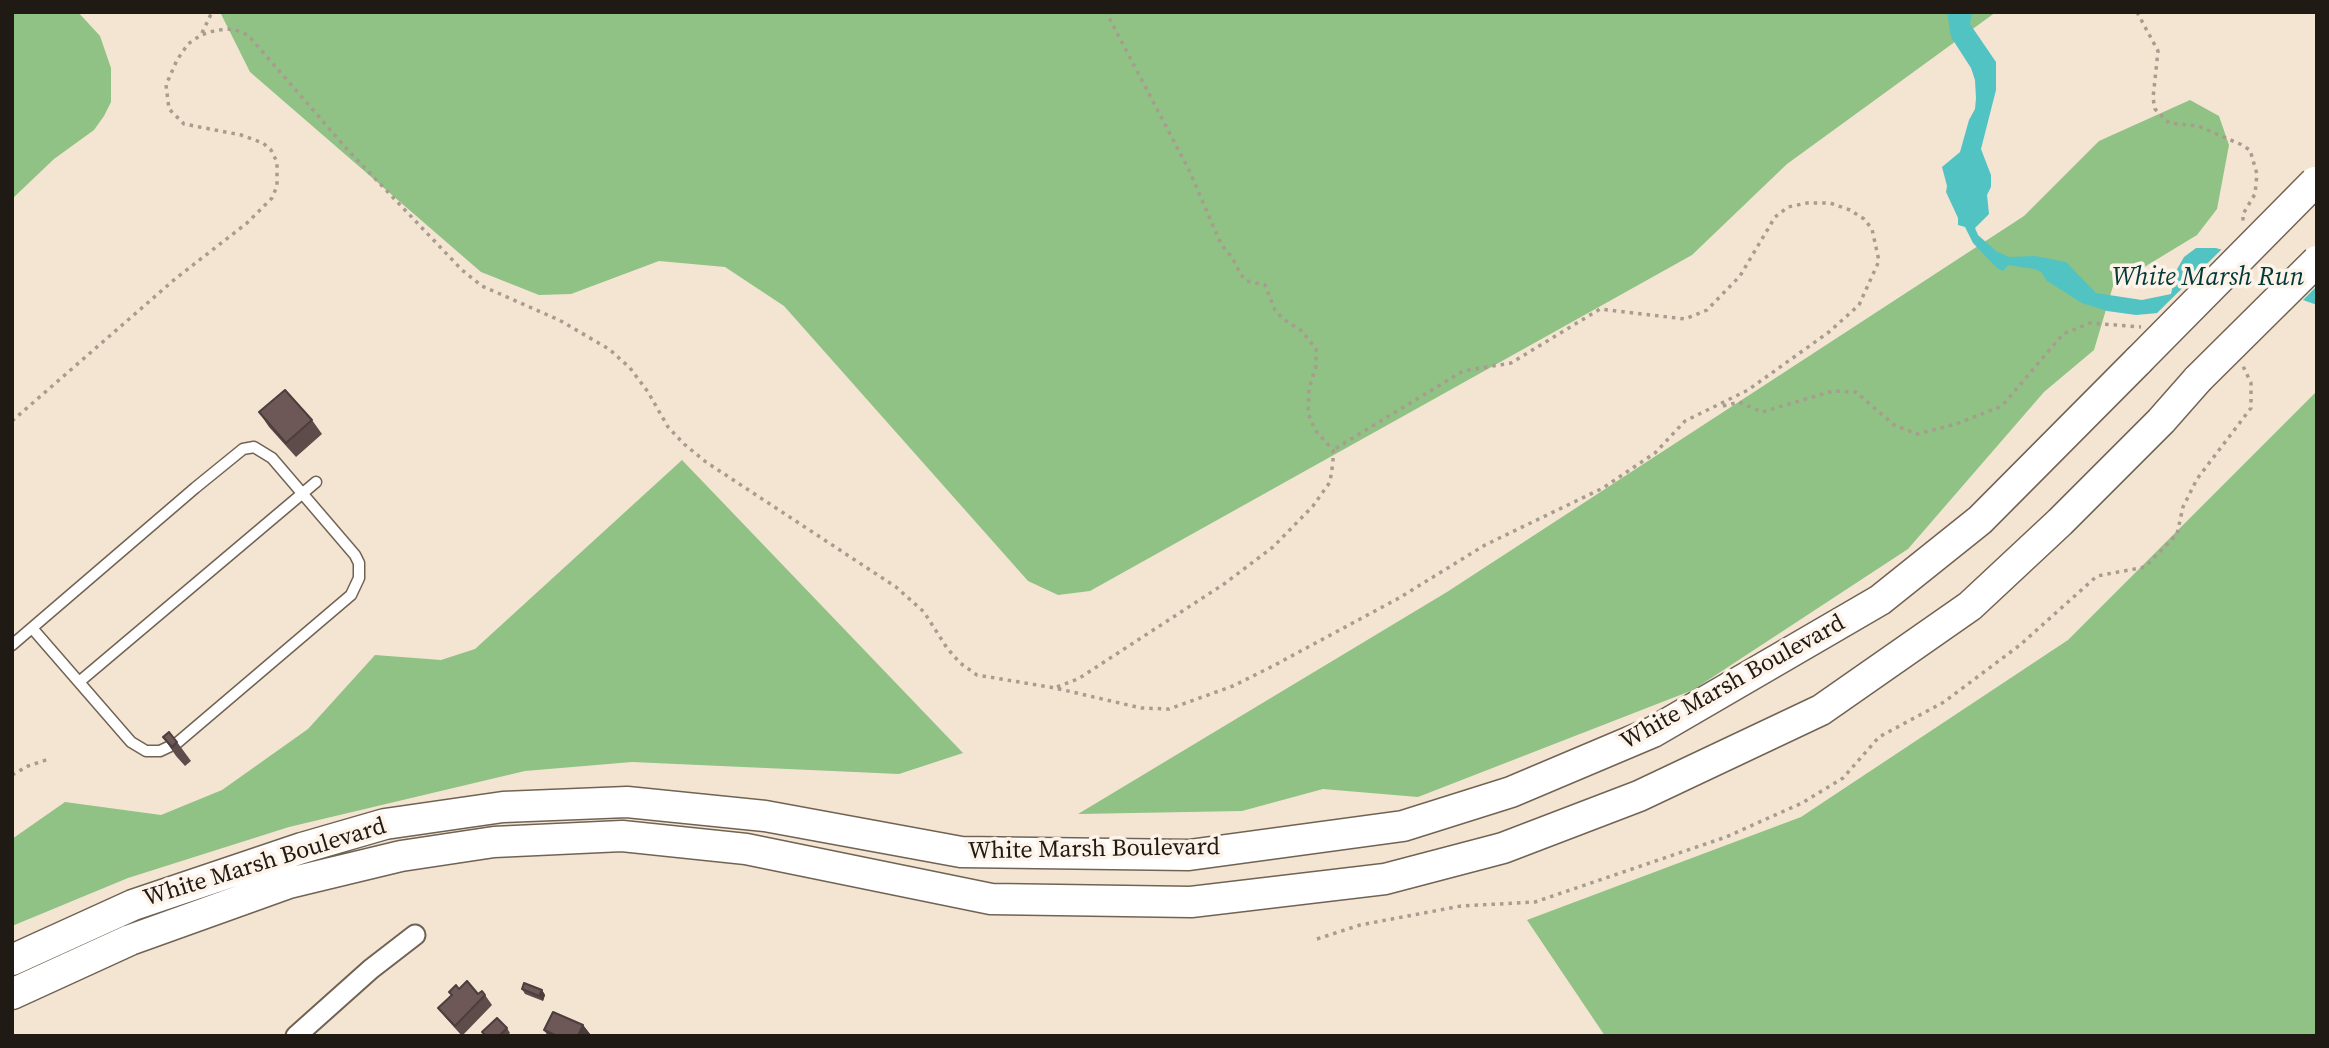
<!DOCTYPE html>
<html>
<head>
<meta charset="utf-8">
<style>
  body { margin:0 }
  #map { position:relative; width:2329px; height:1048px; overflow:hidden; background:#f4e5d3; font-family:"Source Serif 4",serif }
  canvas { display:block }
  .frame { position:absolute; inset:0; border:14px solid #201a14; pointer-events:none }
</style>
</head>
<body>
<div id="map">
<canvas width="2329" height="1048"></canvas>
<div class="frame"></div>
</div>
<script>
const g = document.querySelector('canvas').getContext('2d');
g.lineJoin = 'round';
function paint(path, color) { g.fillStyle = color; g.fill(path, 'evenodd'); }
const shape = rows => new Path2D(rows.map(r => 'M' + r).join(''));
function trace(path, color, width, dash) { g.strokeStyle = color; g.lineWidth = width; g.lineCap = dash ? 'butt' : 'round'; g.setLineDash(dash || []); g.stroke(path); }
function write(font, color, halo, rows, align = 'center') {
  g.font = font + ' "Source Serif 4",serif'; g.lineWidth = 7; g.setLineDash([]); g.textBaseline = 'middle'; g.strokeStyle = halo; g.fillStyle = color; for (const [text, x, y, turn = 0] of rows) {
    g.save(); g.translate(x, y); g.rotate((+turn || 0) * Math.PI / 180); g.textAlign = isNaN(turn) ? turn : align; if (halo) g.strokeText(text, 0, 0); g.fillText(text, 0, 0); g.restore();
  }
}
paint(shape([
  [12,12,78,12,100,36,111,68,111,102,104,116,94,130,54,159,12,199],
  [220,12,1996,12,1787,164,1692,255,1090,591,1058,595,1028,581,784,306,725,267,659,261,571,294,539,295,481,272,250,72],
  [2190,100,2219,116,2229,145,2217,209,2197,235,2113,286,2094,350,2044,392,1908,549,1693,690,1418,797,1323,789,1242,811,1078,814,1447,592,2024,216,2099,141],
  [2317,391,2317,1036,1605,1036,1527,920,1801,817,2068,640],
  [682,460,963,753,899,774,632,762,525,771,289,827,128,878,12,926,12,839,65,802,161,815,222,790,308,729,375,655,441,660,475,649]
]), '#8fc284');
paint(shape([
  [1947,12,1972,12,1970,24,1996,62,1996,90,1981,149,1991,175,1991,187,1987,195,1989,214,1975,228,1978,235,1996,251,2009,257,2035,256,2066,262,2096,293,2142,300,2171,294,2176,271,2184,257,2196,248,2216,248,2317,278,2317,305,2303,300,2136,315,2107,311,2082,303,2047,281,2041,272,2035,269,2008,265,2003,271,1997,268,1973,243,1965,227,1958,225,1958,218,1946,192,1947,186,1942,167,1960,152,1969,120,1975,109,1976,98,1975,80,1971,68,1951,37]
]), '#52c3c3');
paint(shape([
  [2224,247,2317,274,2317,286,2299,304,2153,317]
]), '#f4e5d3');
const lane = shape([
  [12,645,195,488,243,449,254,447,272,458,355,555,359,563,359,578,351,595,177,743,160,751,146,751,131,742,32,628],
  [79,682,316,482]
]);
const street = shape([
  [296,1036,371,969,415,935]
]);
const primary = shape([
  [12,960,133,905,302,848,385,824,503,807,627,802,765,816,961,852,1189,855,1403,826,1511,792,1653,732,1880,600,1980,520,2139,360],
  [12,994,130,940,289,883,401,856,494,842,622,836,746,849,991,899,1191,902,1385,879,1503,848,1639,796,1821,710,1970,606,2060,522,2161,421,2198,379]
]);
trace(lane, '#716354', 13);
trace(street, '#716354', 23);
trace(primary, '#716354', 33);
trace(shape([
  [2137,12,2158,51,2153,98,2155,109,2169,123,2198,126,2240,144,2250,150,2257,174,2255,194,2243,214,2243,223],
  [202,33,212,12],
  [1723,406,1739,402,1762,412,1833,391,1856,392,1894,425,1917,434,1956,424,2002,406,2063,334,2090,323,2141,327],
  [12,421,175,279,247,223,272,198,277,186,277,162,271,150,263,143,241,135,184,124,169,109,166,85,177,60,188,44,201,35,217,30,233,29,248,35,346,148,462,270,482,286,559,320,609,349,630,368,648,392,668,427,684,444,706,462,896,587,924,612,947,648,960,663,977,675,1055,688,1141,708,1169,709,1233,686,1273,666,1399,598,1485,545,1603,488,1655,453,1685,421,1748,390,1829,332,1859,305,1879,261,1872,229,1864,219,1850,210,1830,203,1807,203,1788,207,1775,217,1740,276,1707,310,1685,319,1600,309,1511,363,1463,371,1333,450],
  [1057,687,1078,679,1224,584,1273,547,1313,506,1330,482,1333,462,1333,450,1315,430,1308,413,1309,389,1316,366,1316,349,1302,331,1283,319,1275,310,1265,285,1247,281,1241,275,1233,259,1221,244,1189,170,1106,12],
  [12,775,28,766,49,759],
  [1317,939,1360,925,1461,906,1535,902,1726,837,1802,803,1843,778,1879,737,1944,702,2020,645,2097,576,2145,567,2177,534,2183,507,2197,479,2251,408,2251,383,2242,364]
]), '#a79c8e', 3.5, [3.5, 5]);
trace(lane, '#fff', 10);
trace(street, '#fff', 19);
trace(primary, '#fff', 30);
const primaryBridge = shape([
  [2139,360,2315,182],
  [2198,379,2317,261]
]);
trace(primaryBridge, '#716354', 33, []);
trace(primaryBridge, '#fff', 30);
paint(shape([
  [259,412,312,420,322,434,296,457,269,427],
  [163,737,177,742,191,761,185,766,176,756],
  [459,989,485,995,492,1005,462,1036,445,1017,438,1008],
  [522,989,542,990,545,995,543,1001,525,994],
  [583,1025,590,1034,589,1036,548,1036,544,1030],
  [507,1028,510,1033,507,1036,485,1036,482,1032]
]), '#5e4c4b');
paint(shape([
  [542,990,545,995,543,1001,539,996],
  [583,1025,590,1034,589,1036,578,1036]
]), '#4c3e3d');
const building = shape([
  [285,390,312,420,286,443,259,412,285,390],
  [169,732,177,742,172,747,163,737,169,732],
  [467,981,478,994,482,991,485,995,455,1026,438,1008,452,995,449,992,456,985,459,989,467,981],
  [524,983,542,990,539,996,522,989,524,983],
  [553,1012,583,1025,578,1036,557,1036,544,1030,553,1012],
  [497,1018,507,1028,499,1036,486,1036,482,1032,497,1018]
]);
paint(building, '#6d5857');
trace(building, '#4c3e3d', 2);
write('24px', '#201a14', '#fdf3e9', [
  ["White Marsh Boulevard",1733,683,-29],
  ["White Marsh Boulevard",1094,850,-1],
  ["White Marsh Boulevard",265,863,-17]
]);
write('italic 26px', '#013939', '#fdf3e9', [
  ["White Marsh Run",2208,278]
]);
</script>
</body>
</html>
